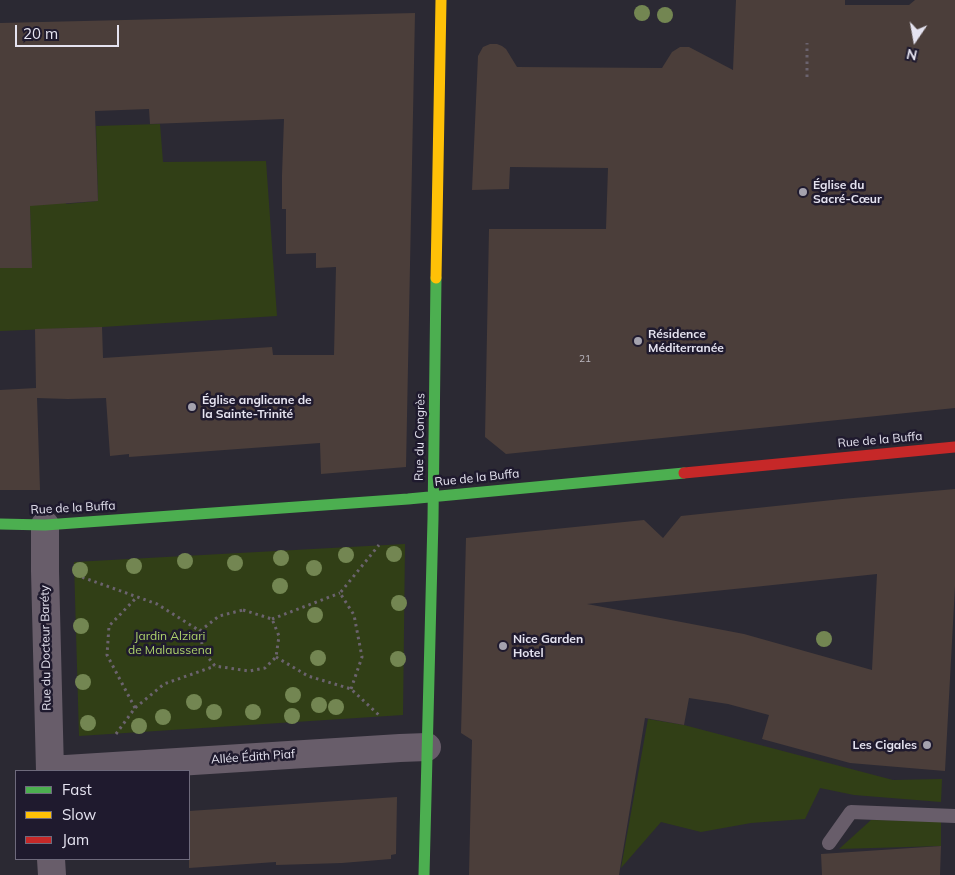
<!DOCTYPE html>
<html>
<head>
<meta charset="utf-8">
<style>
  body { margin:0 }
  #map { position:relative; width:955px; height:875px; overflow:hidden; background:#2b2933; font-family:Mulish,sans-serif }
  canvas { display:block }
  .legend { position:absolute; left:15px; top:770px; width:175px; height:90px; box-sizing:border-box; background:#1f1a2e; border:1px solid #6e6a7c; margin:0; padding:6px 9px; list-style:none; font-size:15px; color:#e5e3f0 }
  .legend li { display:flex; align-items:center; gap:10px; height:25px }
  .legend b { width:25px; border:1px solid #6e6a7c }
  .north { position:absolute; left:890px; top:15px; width:50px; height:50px; -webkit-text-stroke:4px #1f1a2e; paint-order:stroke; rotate:192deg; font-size:14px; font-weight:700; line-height:20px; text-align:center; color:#e5e3f0 }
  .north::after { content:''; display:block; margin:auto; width:18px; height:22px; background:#e5e3f0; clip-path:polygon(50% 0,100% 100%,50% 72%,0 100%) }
  .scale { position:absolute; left:15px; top:25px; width:104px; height:22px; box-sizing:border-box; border:2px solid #e5e3f0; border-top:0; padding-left:6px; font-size:15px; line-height:18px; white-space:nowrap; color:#e5e3f0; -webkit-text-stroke:4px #1f1a2e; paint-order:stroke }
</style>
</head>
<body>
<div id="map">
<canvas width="955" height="875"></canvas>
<ul class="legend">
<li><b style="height:6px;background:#4caf50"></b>Fast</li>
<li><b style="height:6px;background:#ffc107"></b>Slow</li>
<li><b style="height:6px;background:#c62828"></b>Jam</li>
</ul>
<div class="north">N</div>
<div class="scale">20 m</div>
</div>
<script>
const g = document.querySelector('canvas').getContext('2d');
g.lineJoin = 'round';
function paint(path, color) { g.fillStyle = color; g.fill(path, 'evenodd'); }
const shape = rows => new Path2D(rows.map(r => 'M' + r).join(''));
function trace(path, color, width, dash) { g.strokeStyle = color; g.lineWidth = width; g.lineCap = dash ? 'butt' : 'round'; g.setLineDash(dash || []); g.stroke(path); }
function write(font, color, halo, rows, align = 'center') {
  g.font = font + ' Mulish,sans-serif'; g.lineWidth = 5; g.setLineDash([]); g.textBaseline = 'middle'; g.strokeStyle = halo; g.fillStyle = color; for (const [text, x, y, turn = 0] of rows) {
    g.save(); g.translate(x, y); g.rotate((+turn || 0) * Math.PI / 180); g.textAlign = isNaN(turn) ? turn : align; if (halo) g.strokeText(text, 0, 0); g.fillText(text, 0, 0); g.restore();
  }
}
paint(shape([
  [160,124,163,162,266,161,277,316,102,327,0,331,0,268,32,267,29,178,63,159,66,204,98,201,96,126],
  [405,544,403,715,79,736,74,562],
  [648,719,684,725,893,780,942,779,941,802,854,795,820,788,805,819,751,823,701,832,661,822,621,868],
  [871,820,941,821,941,846,839,849]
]), '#313f16');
paint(shape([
  [736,0,845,0,845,5,909,5,915,0,955,0,955,408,506,454,485,437,489,229,606,229,608,168,510,167,509,189,472,190,478,56,483,47,490,44,497,44,502,46,506,49,517,67,662,68,672,52,680,47,689,47,733,70],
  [415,13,406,467,321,474,320,443,129,457,129,454,110,456,106,398,68,399,37,398,40,490,0,490,0,390,36,388,35,329,102,327,103,358,272,347,273,355,334,355,336,267,316,268,316,253,286,254,286,209,282,209,282,175,284,119,150,124,149,109,95,111,98,201,30,206,32,268,0,268,0,23],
  [955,489,955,586,945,771,850,763,762,739,769,715,728,704,689,698,684,725,645,718,619,875,469,875,472,740,461,733,466,538,644,520,663,538,681,516,842,499],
  [877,574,872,670,744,634,587,604,754,587],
  [397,797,396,854,391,855,391,859,342,863,276,865,276,862,189,868,189,811],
  [941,846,940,875,822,875,821,854]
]), '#4b3e3a');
trace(shape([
  [807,77,807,43],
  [76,575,157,604,200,631],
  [243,610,272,619,279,636,276,657,265,668,249,671,215,666,203,651,200,631,219,616,243,610],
  [272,619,340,593],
  [276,657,308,676,351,689,381,717],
  [351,689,362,657,354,615,340,593,379,545],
  [135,708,107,655,109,626,137,597],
  [116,734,135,708,164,684,215,666]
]), '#6b636e', 3, [2.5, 4]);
trace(shape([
  [829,843,851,812,955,816]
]), '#685d6a', 14);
trace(shape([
  [45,525,45,571,50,771],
  [50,770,400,748,427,747],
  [51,859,52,875]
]), '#685d6a', 28);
trace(shape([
  [0,524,45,525,408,499,684,473],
  [424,875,433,519,436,278]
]), '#4caf50', 11);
trace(shape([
  [436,278,441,0]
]), '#ffc107', 11);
trace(shape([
  [684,473,955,447]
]), '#c62828', 11);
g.fillStyle = '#738652';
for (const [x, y] of [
  [642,13],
  [665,15],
  [394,554],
  [346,555],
  [281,558],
  [185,561],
  [235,563],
  [134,566],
  [314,568],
  [80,570],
  [280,586],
  [399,603],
  [315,615],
  [81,626],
  [824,639],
  [318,658],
  [398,659],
  [83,682],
  [293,695],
  [194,702],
  [319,705],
  [336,707],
  [214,712],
  [253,712],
  [292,716],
  [163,717],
  [88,723],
  [139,726]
]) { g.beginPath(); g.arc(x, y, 8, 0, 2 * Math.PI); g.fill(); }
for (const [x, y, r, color] of [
  [803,192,5,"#a4a2ae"],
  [638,341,5,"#a4a2ae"],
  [192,407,5,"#a4a2ae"],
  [503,646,5,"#a4a2ae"],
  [927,745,5,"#a4a2ae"]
]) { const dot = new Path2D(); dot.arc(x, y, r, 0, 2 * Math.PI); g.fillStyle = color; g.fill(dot); trace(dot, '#1f1a2e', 2); }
write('10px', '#bebac2', null, [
  ["21",585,359]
]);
write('bold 12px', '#e5e3f0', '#1f1a2e', [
  ["Église du",813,185],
  ["Sacré-Cœur",813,199],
  ["Résidence",648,334],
  ["Méditerranée",648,348],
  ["Église anglicane de",202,400],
  ["la Sainte-Trinité",202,414],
  ["Nice Garden",513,639],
  ["Hotel",513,653],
  ["Les Cigales",917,745,"right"]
], 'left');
write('12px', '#e5e3f0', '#1f1a2e', [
  ["Rue du Congrès",420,437,-89],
  ["Rue de la Buffa",880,440,-5],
  ["Rue de la Buffa",477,478,-6],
  ["Rue de la Buffa",73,508,-3],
  ["Rue du Docteur Baréty",46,648,-91],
  ["Allée Édith Piaf",253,757,-4]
]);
write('12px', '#aed36b', '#1f1a2e', [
  ["Jardin Alziari",170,636],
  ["de Malaussena",170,650]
]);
</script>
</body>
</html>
